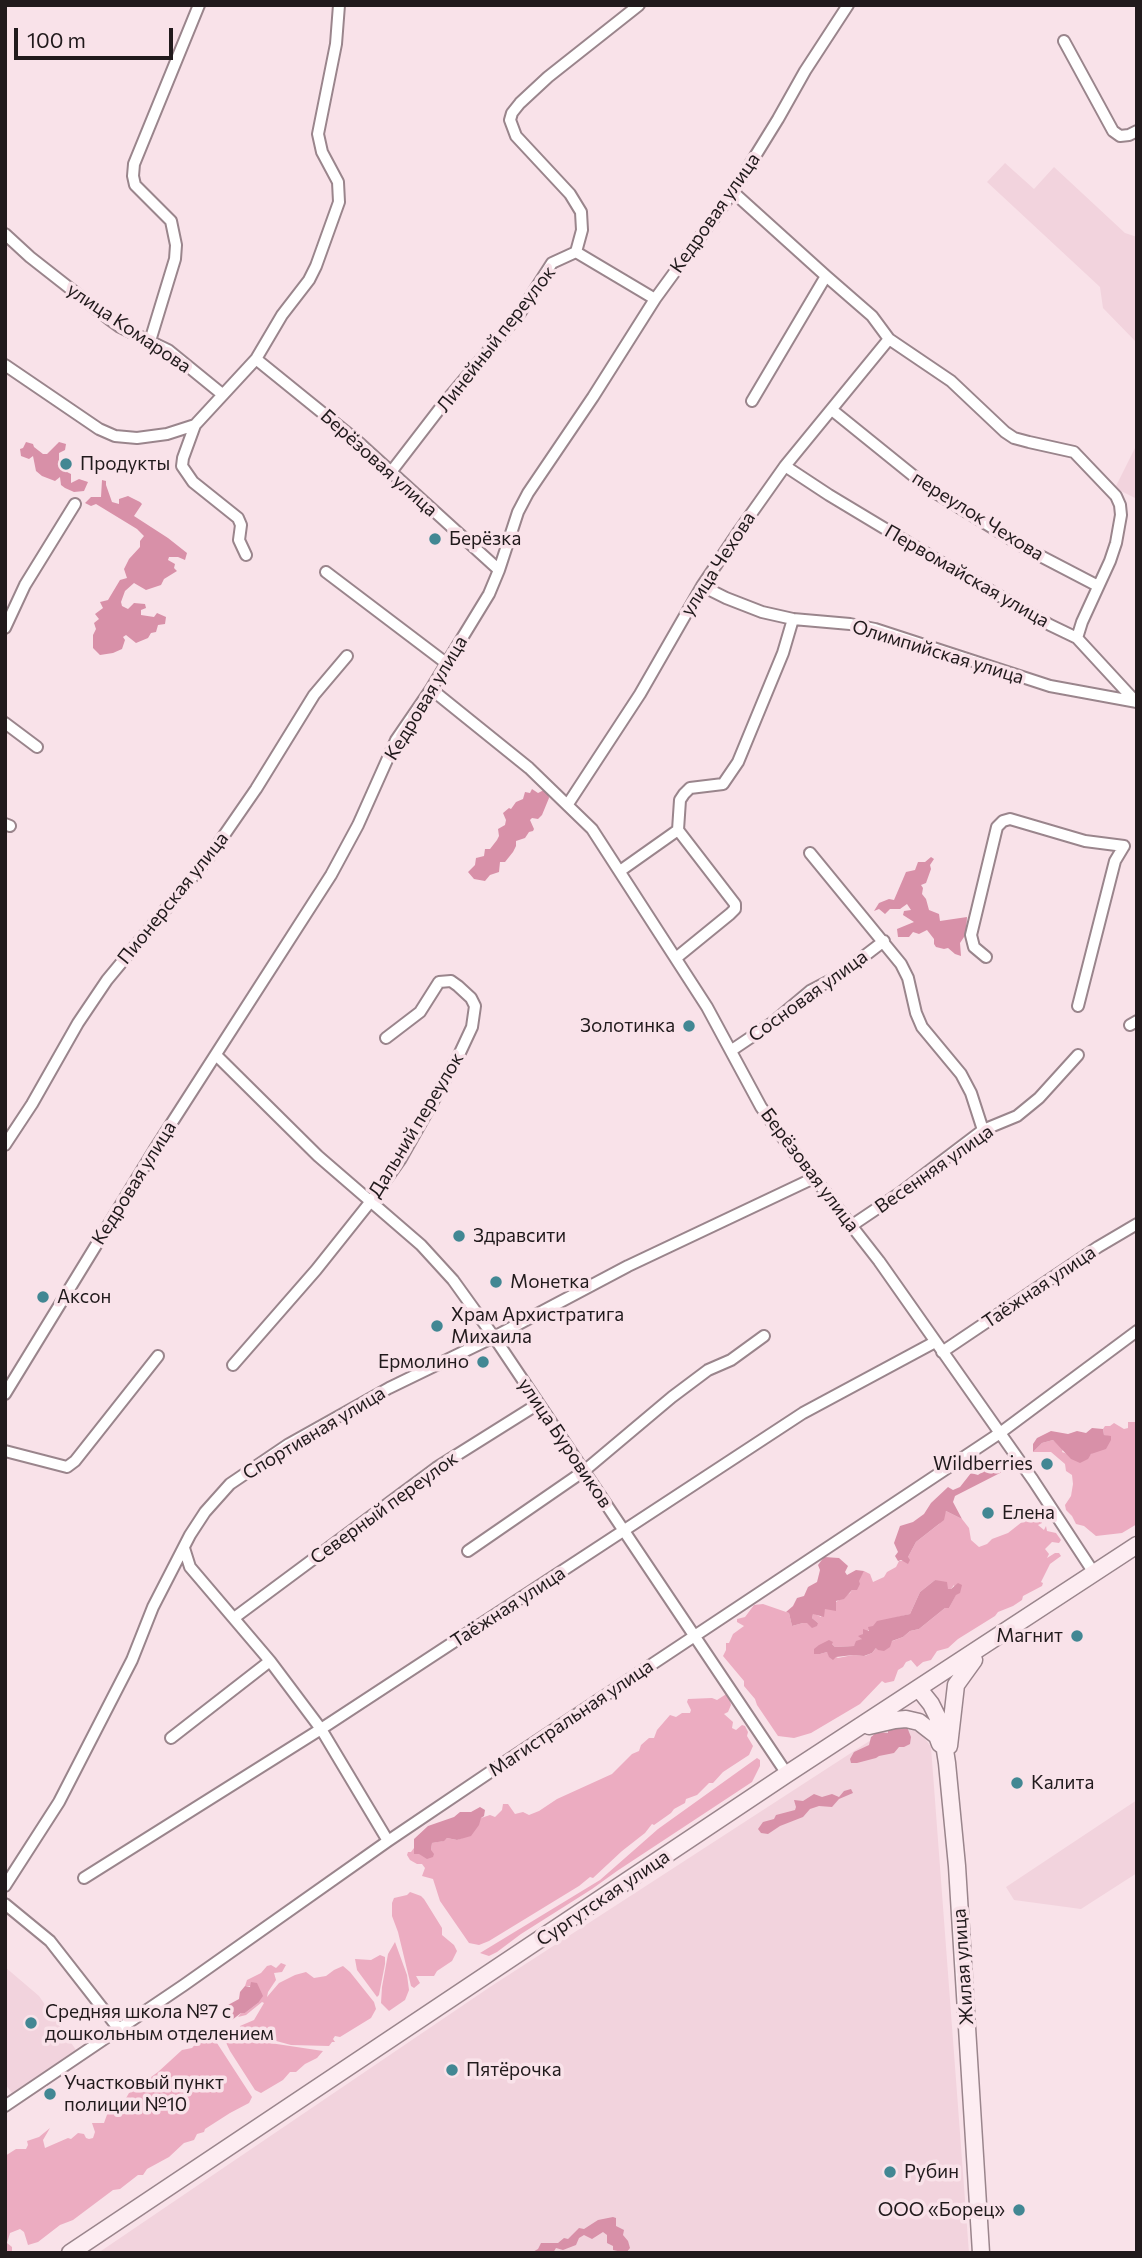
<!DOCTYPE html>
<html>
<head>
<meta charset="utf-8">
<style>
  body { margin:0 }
  #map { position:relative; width:1142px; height:2258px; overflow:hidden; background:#f9e2e9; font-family:Commissioner,sans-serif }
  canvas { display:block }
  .frame { position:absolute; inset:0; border:7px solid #211a1c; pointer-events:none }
  .scale { position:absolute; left:14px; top:28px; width:159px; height:32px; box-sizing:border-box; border:4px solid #211a1c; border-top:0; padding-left:9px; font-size:21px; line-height:24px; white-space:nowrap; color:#211a1c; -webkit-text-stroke:5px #f9e2e9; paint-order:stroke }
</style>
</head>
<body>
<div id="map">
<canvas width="1142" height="2258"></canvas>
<div class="frame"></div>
<div class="scale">100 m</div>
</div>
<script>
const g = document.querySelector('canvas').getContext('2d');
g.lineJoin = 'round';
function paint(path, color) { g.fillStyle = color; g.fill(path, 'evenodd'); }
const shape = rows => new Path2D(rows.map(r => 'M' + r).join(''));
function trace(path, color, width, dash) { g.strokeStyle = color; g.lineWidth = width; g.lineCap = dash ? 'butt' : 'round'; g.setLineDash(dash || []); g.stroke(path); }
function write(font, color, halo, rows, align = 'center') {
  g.font = font + ' Commissioner,sans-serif'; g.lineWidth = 7; g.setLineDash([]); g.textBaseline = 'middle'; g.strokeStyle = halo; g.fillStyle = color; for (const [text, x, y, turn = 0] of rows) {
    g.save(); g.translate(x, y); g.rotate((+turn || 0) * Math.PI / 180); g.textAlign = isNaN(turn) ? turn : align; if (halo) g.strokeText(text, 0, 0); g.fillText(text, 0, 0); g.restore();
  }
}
paint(shape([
  [1005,163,1034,189,1054,167,1125,233,1137,237,1137,343,1103,308,1100,287,987,182],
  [1137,444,1137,499,1115,488],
  [888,1729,907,1729,921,1733,931,1747,969,2253,98,2253,490,1987],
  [1137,1800,1137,1873,1081,1909,1014,1900,1006,1887],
  [5,1967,39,1996,76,2050,12,2093,5,2084]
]), '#f2d3dd');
paint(shape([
  [1128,1422,1137,1422,1137,1524,1122,1533,1096,1536,1084,1526,1076,1524,1072,1516,1066,1510,1065,1505,1071,1496,1073,1484,1072,1475,1066,1471,1065,1464,1051,1452,1033,1452,1042,1443,1053,1440,1063,1449,1062,1452,1084,1460,1091,1454,1107,1436,1104,1435,1103,1429,1105,1426,1110,1426,1114,1423,1124,1429,1128,1428],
  [946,1511,962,1519,969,1528,971,1540,979,1547,987,1544,992,1539,1008,1533,1027,1518,1037,1517,1042,1520,1042,1523,1038,1525,1044,1530,1046,1526,1047,1531,1056,1533,1061,1540,1059,1543,1052,1542,1045,1549,1049,1554,1047,1558,1055,1553,1059,1553,1061,1556,1050,1564,1041,1582,1043,1583,1042,1586,1023,1596,1022,1600,1013,1606,998,1612,995,1616,958,1639,948,1648,937,1651,931,1660,923,1662,917,1667,911,1660,906,1662,903,1667,898,1670,894,1681,885,1683,882,1681,860,1704,811,1733,794,1738,778,1736,757,1705,755,1699,744,1686,744,1681,723,1656,726,1650,726,1643,729,1643,733,1634,744,1626,737,1622,737,1619,745,1617,754,1605,763,1604,789,1613,792,1626,803,1623,818,1623,812,1618,813,1613,821,1617,825,1609,850,1593,864,1571,870,1574,873,1582,884,1577,887,1572,896,1567,899,1561,904,1561,908,1557,916,1542,939,1524],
  [935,1580,948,1589,951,1589,954,1585,956,1594,949,1608,945,1608,919,1629,910,1631,903,1637,877,1647,872,1653,865,1656,853,1655,838,1658,827,1652,820,1654,816,1653,832,1644,835,1647,854,1646,862,1639,863,1634,882,1621,910,1614,920,1592],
  [728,1693,731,1697,730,1700,731,1705,728,1712,724,1714,733,1722,732,1728,736,1730,742,1725,745,1726,748,1732,747,1736,753,1746,749,1755,723,1772,713,1783,709,1783,697,1795,686,1799,685,1803,674,1809,671,1813,654,1825,652,1824,645,1833,622,1851,593,1878,590,1877,579,1886,489,1941,479,1945,469,1943,440,1901,433,1879,422,1876,425,1868,422,1864,417,1864,410,1860,407,1855,408,1852,411,1852,414,1848,419,1854,431,1850,432,1843,443,1841,447,1838,457,1840,467,1836,481,1818,490,1815,495,1817,502,1810,503,1804,508,1804,515,1814,523,1812,529,1815,539,1811,557,1799,612,1774,632,1754,639,1751,641,1745,649,1738,654,1738,657,1730,670,1715,676,1717,682,1713,690,1713,691,1710,687,1702,688,1699,712,1698,717,1700],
  [757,1758,760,1760,760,1766,752,1782,617,1871,592,1889,521,1934,497,1952,489,1956,480,1953,600,1880,658,1829],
  [410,1892,421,1896,424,1899,442,1928,442,1935,454,1945,457,1951,452,1961,437,1971,434,1976,416,1976,420,1983,414,1988,411,1986,398,1932,392,1916,392,1903,394,1898,407,1895],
  [395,1942,407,1975,409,1990,405,2000,389,2011,381,2003,382,1987,388,1954],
  [380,1955,385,1957,385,1964,379,1995,377,1997,357,1970,355,1959,371,1960],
  [281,1963,286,1965,282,1972,274,1973,276,1980,268,1992,267,1997,279,1983,295,1975,306,1972,314,1978,326,1976,334,1970,343,1966,350,1972,374,2002,376,2009,371,2018,340,2037,335,2036,333,2039,335,2042,332,2042,329,2046,291,2045,243,2032,239,2030,240,2026,254,2020,264,2003,262,2002,246,2015,238,2017,241,2013,245,2013,258,2003,251,1986,245,1986,247,1980,261,1973,267,1966,271,1965,276,1968],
  [220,2030,270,2043,323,2051,317,2058,305,2064,296,2072,290,2072,283,2080,261,2093,255,2090,230,2051],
  [210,2036,215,2040,252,2097,249,2103,230,2113,205,2129,204,2132,197,2134,194,2140,184,2143,169,2157,147,2169,143,2175,138,2175,120,2189,113,2190,73,2220,60,2225,38,2242,28,2245,24,2232,20,2229,10,2233,7,2243,12,2247,12,2252,5,2252,5,2156,16,2149,26,2149,28,2145,27,2141,39,2137,50,2128,43,2140,45,2148,68,2138,71,2139,78,2133,84,2134,86,2138,89,2139,93,2138,95,2132,92,2123,104,2123,108,2112,122,2105,129,2093,158,2072,182,2050,192,2048,200,2039]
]), '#ecacc1');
paint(shape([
  [26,442,33,444,34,447,43,454,47,454,59,442,66,444,65,450,59,453,59,462,65,471,71,474,71,483,79,479,88,482,84,491,74,492,65,488,61,485,60,477,55,481,42,476,36,471,33,456,29,459,21,456,20,449,23,448],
  [102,480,106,481,106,485,112,502,119,504,119,499,128,496,140,502,142,504,134,516,168,538,187,553,185,560,178,557,169,557,168,560,175,564,174,568,177,571,164,579,161,585,146,590,134,583,125,591,121,602,122,606,128,609,134,603,145,604,146,608,141,610,141,615,154,617,157,613,166,617,165,624,158,625,156,632,151,633,148,638,136,643,126,635,123,637,125,640,122,649,113,653,100,655,93,648,93,635,96,629,94,623,99,619,95,614,103,608,100,602,108,600,120,580,127,578,124,569,129,559,140,547,140,541,144,536,137,529,96,504,91,506,85,503,91,497,101,497],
  [532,789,538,793,544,790,548,792,549,798,542,815,538,819,532,818,530,820,534,829,533,831,529,832,525,838,516,841,516,846,513,852,505,862,500,862,499,872,490,875,485,881,474,879,468,872,475,865,476,858,484,856,485,849,490,849,497,840,499,836,498,829,505,825,506,820,503,813,509,808,511,809,516,802,523,799,525,792,530,793],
  [931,857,934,859,930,865,931,869,926,883,921,885,923,888,922,894,926,899,929,910,939,914,940,921,967,917,966,934,960,943,961,956,955,954,948,948,944,949,936,947,934,944,934,939,927,930,919,934,913,932,909,937,898,937,897,929,914,922,903,915,904,911,911,910,907,904,900,909,890,909,885,914,879,909,874,911,879,903,889,899,894,900,906,872,915,870,918,862,925,862],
  [1092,1428,1103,1429,1104,1435,1111,1436,1111,1440,1106,1449,1091,1454,1088,1459,1080,1463,1071,1459,1053,1440,1042,1443,1033,1452,1033,1444,1037,1438,1051,1431,1068,1434,1077,1431,1086,1433],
  [1003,1460,1009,1462,1011,1466,1009,1471,1000,1473,955,1496,953,1502,962,1519,946,1511,944,1520,916,1542,908,1557,910,1560,908,1564,901,1560,898,1561,895,1556,898,1552,894,1543,900,1526,913,1522,924,1514,931,1503,948,1487,953,1490,960,1487,971,1473,978,1475,988,1467],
  [824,1557,839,1558,848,1566,845,1572,847,1575,856,1570,864,1571,859,1581,860,1584,857,1590,852,1590,844,1599,836,1601,836,1611,825,1609,824,1617,813,1614,812,1618,818,1623,817,1626,812,1628,807,1623,803,1623,792,1626,789,1613,786,1612,793,1606,797,1598,804,1596,808,1587,817,1582,820,1570,818,1565],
  [935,1580,947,1582,948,1589,951,1589,958,1583,962,1585,960,1593,956,1595,949,1608,945,1608,919,1629,910,1631,903,1637,892,1641,890,1647,884,1651,878,1650,876,1648,872,1653,864,1656,853,1655,836,1657,833,1660,829,1657,827,1652,820,1654,814,1654,814,1649,819,1645,829,1640,833,1642,832,1644,835,1647,854,1646,856,1641,862,1639,858,1636,863,1634,863,1629,869,1631,868,1627,873,1626,877,1621,910,1614,920,1592],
  [902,1724,907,1727,911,1737,910,1744,904,1747,899,1747,894,1753,879,1756,876,1758,857,1763,851,1763,850,1759,854,1752,869,1745,871,1737,877,1732,888,1733,888,1728],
  [851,1789,853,1793,839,1799,832,1807,819,1806,810,1809,803,1817,780,1826,768,1834,761,1833,758,1829,763,1822,774,1819,776,1815,795,1810,796,1807,794,1800,803,1801,814,1794,822,1797,832,1794,839,1797,844,1791],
  [480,1807,485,1810,484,1816,481,1818,479,1825,471,1836,457,1840,447,1838,444,1841,432,1843,431,1850,434,1854,433,1857,427,1859,419,1854,414,1854,414,1839,428,1826,454,1817,460,1812,471,1812],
  [251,1982,257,1983,263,1996,258,2003,245,2013,241,2013,232,2020,228,2016,230,2012,228,2005,239,1999,240,1992,245,1986,250,1987],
  [613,2217,616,2218,616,2226,624,2230,623,2235,628,2241,630,2248,626,2253,613,2250,613,2246,607,2243,607,2235,603,2232,592,2239,584,2235,579,2238,576,2245,563,2250,556,2248,553,2253,531,2253,538,2249,541,2243,558,2243,564,2238,568,2239,579,2228,584,2229,598,2220]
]), '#d890a8');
const minor = shape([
  [1064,41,1113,131,1120,136,1129,135,1137,131],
  [733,192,826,276,872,316,889,339,951,381,1005,432,1014,438,1029,442,1074,452,1116,496,1120,505,1121,515,1116,543,1110,561,1082,622,1077,638],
  [5,234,30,257,109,319,120,327,168,350,222,394],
  [576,252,582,230,581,212,570,194,516,136,510,120,512,113,520,103,548,77,639,5],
  [150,341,175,259,176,245,171,221,135,185,133,176,134,164,199,5],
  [256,359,356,440,499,570],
  [5,365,99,429,115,436,137,438,167,434,195,425],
  [752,401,826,276],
  [832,410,931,490,1027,549,1098,586],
  [785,466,829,495,937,560,1050,625,1077,638,1136,702],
  [391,472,441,407,520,313,552,263,576,252,655,299],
  [246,555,239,540,241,525,238,518,193,482,182,466,183,458,195,425,256,359,282,315,309,280,316,266,339,202,338,182,322,152,318,134,336,44,339,5],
  [326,572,446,663],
  [702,586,726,598,762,612,793,619,850,624,875,629,1050,686,1137,702],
  [5,628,25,585,75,504],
  [431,689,529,768,592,829,707,1007,761,1107,783,1138,879,1261,1033,1480,1094,1573],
  [5,723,37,747],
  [568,804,640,694,702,586,739,531,785,466,889,339],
  [5,824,10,826],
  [678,830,680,800,684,794,690,788,723,784,738,762,783,653,793,619],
  [810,853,901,964,908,978,916,1013,922,1027,961,1074,971,1093,983,1130],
  [620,871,678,830,735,904,735,909,730,914,676,958],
  [986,957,974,947,971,935,997,827,1003,821,1010,819,1085,841,1124,846],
  [1078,1006,1115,861,1124,846],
  [1130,1025,1137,1021],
  [732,1050,772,1023,810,991,837,977,884,941],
  [216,1055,318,1156,421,1245,453,1280,494,1337,787,1774],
  [5,1145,32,1104,78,1023,107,980,209,857,256,789,314,695,347,656],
  [851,1226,900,1193,983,1130,1017,1116,1039,1098,1078,1055],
  [942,1352,1098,1247,1137,1224],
  [233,1365,316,1270,371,1201,400,1160,458,1057,472,1027,475,1006,471,998,458,986,451,981,439,982,420,1012,386,1038],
  [5,1394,155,1149,331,875,358,825,396,740,431,689,489,594,499,570,518,512,528,493,593,397,655,299,733,192,778,119,805,71,848,5],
  [5,1451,67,1467,75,1461,158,1356],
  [184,1548,190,1567,270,1661,321,1729,388,1841],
  [468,1551,584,1471,672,1397,708,1370,731,1360,764,1336],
  [234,1618,436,1468,538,1404],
  [171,1738,270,1661],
  [84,1878,321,1729,803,1413,935,1342],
  [5,1886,59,1802,132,1660,153,1607,190,1535,205,1512,230,1484,289,1444,389,1388,494,1337,628,1266,814,1178],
  [5,1904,50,1941,118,2028],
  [5,2106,184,1985,388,1841,502,1764,1000,1433,1137,1331]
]);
const secondary = shape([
  [919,1689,931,1704,937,1716,942,1731,947,1763,957,1866,981,2253],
  [869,1726,895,1720,906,1719,919,1722,937,1736,940,1744],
  [949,1746,956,1685,974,1660],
  [70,2253,787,1774,1137,1545]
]);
trace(minor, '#9a858c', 14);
trace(secondary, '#9a858c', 19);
trace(minor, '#fff', 10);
trace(secondary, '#fdedf2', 16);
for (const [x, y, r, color] of [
  [66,464,7,"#428793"],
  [435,539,7,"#428793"],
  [689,1026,7,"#428793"],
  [459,1236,7,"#428793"],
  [496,1282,7,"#428793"],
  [43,1297,7,"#428793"],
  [437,1326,7,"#428793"],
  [483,1362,7,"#428793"],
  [1047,1464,7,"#428793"],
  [988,1513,7,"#428793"],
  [1077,1636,7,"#428793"],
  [1017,1783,7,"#428793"],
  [31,2023,7,"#428793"],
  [452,2070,7,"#428793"],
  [50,2094,7,"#428793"],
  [890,2172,7,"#428793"],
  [1019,2210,7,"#428793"]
]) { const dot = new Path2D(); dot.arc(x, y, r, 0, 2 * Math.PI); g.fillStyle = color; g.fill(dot); trace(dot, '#f9e2e9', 2.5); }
write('19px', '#211a1c', '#f9e2e9', [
  ["Кедровая улица",715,213,-55],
  ["улица Комарова",129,328,34],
  ["Линейный переулок",496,339,-52],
  ["Берёзовая улица",379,463,42],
  ["переулок Чехова",978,516,32],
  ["улица Чехова",718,564,-57],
  ["Первомайская улица",967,576,30],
  ["Олимпийская улица",938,652,17],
  ["Кедровая улица",426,698,-59],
  ["Пионерская улица",173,898,-51],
  ["Сосновая улица",808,996,-36],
  ["Дальний переулок",416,1125,-59],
  ["Весенняя улица",934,1169,-35],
  ["Берёзовая улица",810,1170,53],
  ["Кедровая улица",134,1183,-58],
  ["Таёжная улица",1039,1287,-34],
  ["Спортивная улица",314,1433,-31],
  ["улица Буровиков",565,1443,56],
  ["Северный переулок",384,1508,-36],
  ["Таёжная улица",508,1607,-33],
  ["Магистральная улица",571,1718,-34],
  ["Сургутская улица",603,1898,-34],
  ["Жилая улица",963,1967,-94]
]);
write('19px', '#211a1c', '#f9e2e9', [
  ["Продукты",80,464],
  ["Берёзка",449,539],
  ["Золотинка",675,1026,"right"],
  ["Здравсити",473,1236],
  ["Монетка",510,1282],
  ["Аксон",57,1297],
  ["Храм Архистратига",451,1315],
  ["Михаила",451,1337],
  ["Ермолино",469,1362,"right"],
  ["Wildberries",1033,1464,"right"],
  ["Елена",1002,1513],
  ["Магнит",1063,1636,"right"],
  ["Калита",1031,1783],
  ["Средняя школа №7 с",45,2012],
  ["дошкольным отделением",45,2034],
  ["Пятёрочка",466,2070],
  ["Участковый пункт",64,2083],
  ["полиции №10",64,2105],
  ["Рубин",904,2172],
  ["ООО «Борец»",1005,2210,"right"]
], 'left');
</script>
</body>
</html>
